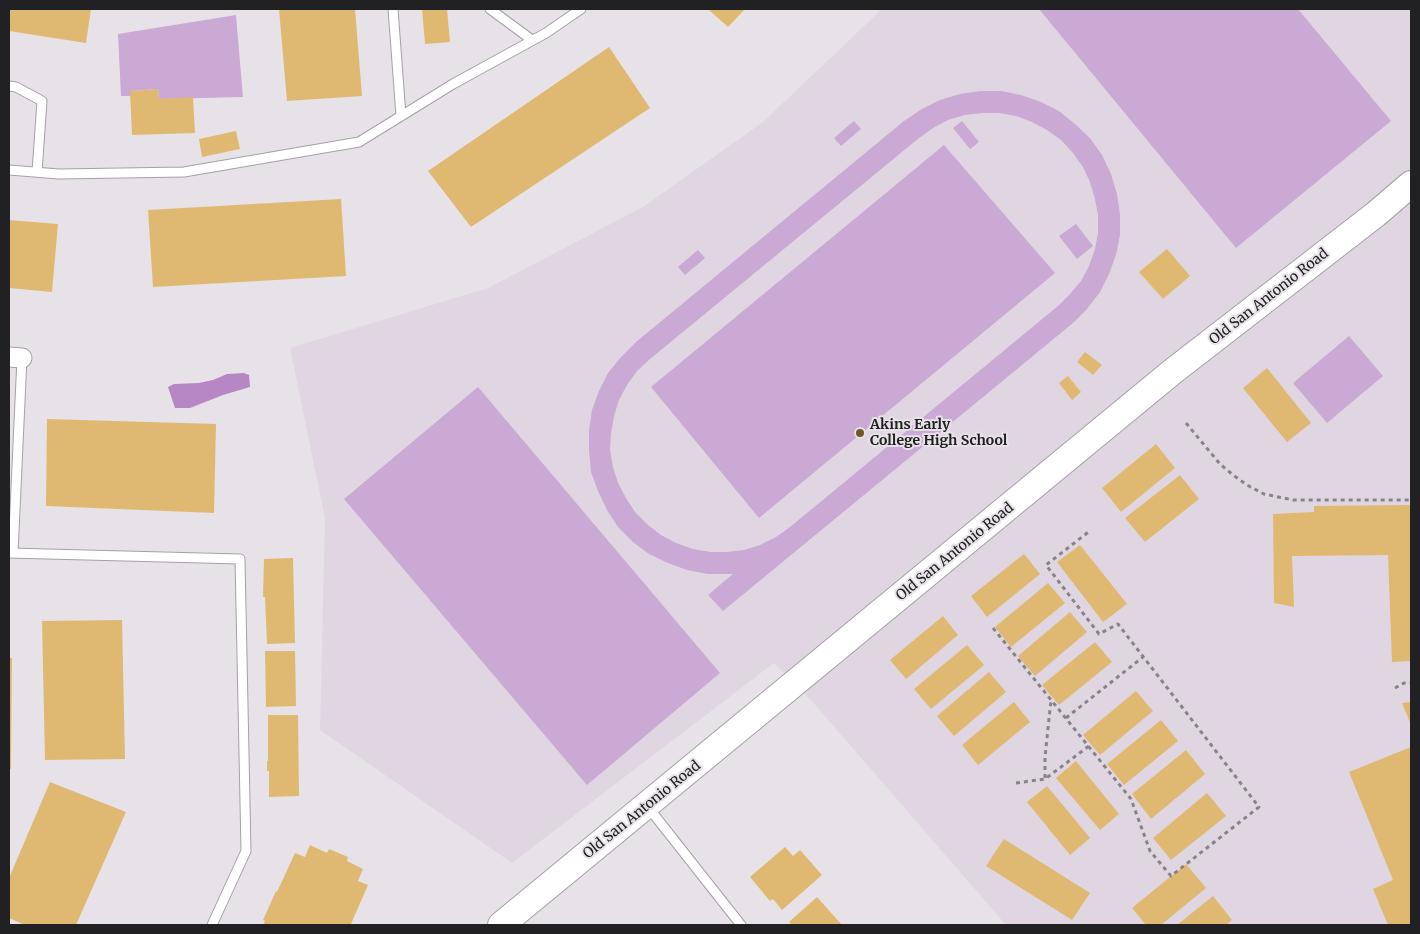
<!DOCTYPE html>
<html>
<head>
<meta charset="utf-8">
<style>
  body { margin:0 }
  #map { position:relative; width:1420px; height:934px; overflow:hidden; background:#e7e2e8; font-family:Merriweather,serif }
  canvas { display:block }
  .frame { position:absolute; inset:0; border:10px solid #212022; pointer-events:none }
</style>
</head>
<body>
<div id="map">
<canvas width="1420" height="934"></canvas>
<div class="frame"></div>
</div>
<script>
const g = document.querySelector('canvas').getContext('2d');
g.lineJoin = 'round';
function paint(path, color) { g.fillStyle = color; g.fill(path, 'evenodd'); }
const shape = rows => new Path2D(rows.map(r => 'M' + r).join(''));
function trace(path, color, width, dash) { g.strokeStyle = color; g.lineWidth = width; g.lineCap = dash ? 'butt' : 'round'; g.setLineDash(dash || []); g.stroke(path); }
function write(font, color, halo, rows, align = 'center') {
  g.font = font + ' Merriweather,serif'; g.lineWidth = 4; g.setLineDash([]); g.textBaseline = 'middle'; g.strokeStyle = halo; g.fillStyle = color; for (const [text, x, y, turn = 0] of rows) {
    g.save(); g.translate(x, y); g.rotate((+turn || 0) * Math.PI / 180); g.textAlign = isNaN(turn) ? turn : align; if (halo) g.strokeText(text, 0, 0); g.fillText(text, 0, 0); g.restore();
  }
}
paint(shape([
  [882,9,1411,9,1411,925,1006,925,810,699,774,663,512,863,320,730,325,518,290,348,488,288,643,207,763,122]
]), '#dfd6e2');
paint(shape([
  [1039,9,1298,9,1391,121,1236,248],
  [236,15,243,97,159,99,158,89,131,91,131,96,121,96,118,34],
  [980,91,1001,91,1021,95,1041,102,1059,111,1075,124,1090,138,1102,155,1111,174,1117,194,1120,214,1120,235,1116,255,1109,274,1100,292,1087,309,1073,323,723,611,708,595,733,574,708,574,687,570,668,563,649,554,633,542,618,527,607,510,598,491,591,472,589,451,589,431,592,410,599,391,608,373,621,357,636,342,904,121,922,109,940,100,960,94],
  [982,113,999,113,1016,116,1032,122,1047,130,1061,140,1073,153,1083,167,1090,182,1095,199,1098,215,1098,233,1095,249,1089,266,1081,281,1070,294,1058,306,790,527,776,537,760,545,744,550,727,552,710,552,693,549,676,543,661,535,648,525,635,512,626,498,618,483,613,467,610,450,611,433,614,416,619,400,627,385,637,371,650,359,919,138,933,128,948,120,965,115],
  [854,121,861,129,841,146,834,138],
  [962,121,979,142,970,149,953,128],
  [944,145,1055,273,759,518,651,387],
  [1076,224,1093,246,1077,259,1059,236],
  [698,250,705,258,685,275,678,267],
  [1349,336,1383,376,1327,423,1293,383],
  [478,387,720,673,587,785,344,499]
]), '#cba9d5');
paint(shape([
  [244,373,249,375,250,387,223,395,190,408,175,408,168,387,174,384,199,383,213,380,227,374]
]), '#b687c4');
paint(shape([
  [9,9,91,9,86,43,9,31],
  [279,9,355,9,362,96,287,101],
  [422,9,447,9,450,42,425,44],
  [708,9,745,9,728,27],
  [609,47,650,108,471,227,428,171],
  [158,89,159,99,193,97,195,133,132,135,130,91],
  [236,131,240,149,202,157,199,139],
  [341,199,346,276,153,287,148,210],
  [9,220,58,224,52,292,9,288],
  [1167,249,1190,276,1163,299,1139,272],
  [1085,352,1102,365,1093,375,1077,362],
  [1267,368,1311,423,1287,442,1243,388],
  [1068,376,1081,392,1072,400,1059,383],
  [47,419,216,424,214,513,46,506],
  [1156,444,1175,468,1121,512,1102,488],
  [1180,475,1199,499,1145,542,1125,518],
  [1411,505,1411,661,1392,662,1388,555,1292,556,1294,607,1274,603,1273,514,1314,512,1314,506],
  [1080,545,1127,604,1103,622,1057,562],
  [1024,554,1040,574,987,617,971,596],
  [293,558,295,643,267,644,265,597,263,597,264,559],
  [1048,583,1065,603,1011,647,995,627],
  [1070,612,1087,632,1035,676,1018,656],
  [943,616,958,635,906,679,890,660],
  [122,620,125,759,45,760,42,621],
  [1095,642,1112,662,1059,705,1042,685],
  [967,645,984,665,931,709,914,689],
  [265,651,295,651,296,706,266,707],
  [9,658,12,658,11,769,9,769],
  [989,672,1006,692,954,736,937,716],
  [1136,691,1153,711,1100,755,1083,735],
  [1014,702,1030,722,978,765,962,745],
  [1411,702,1411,725,1402,703],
  [268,715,298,715,299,796,269,797,269,771,267,771,267,761,268,761],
  [1161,720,1178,741,1124,785,1107,764],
  [1411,747,1411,925,1388,925,1373,889,1393,880,1349,772],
  [1186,750,1205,774,1151,819,1132,794],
  [1076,761,1119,814,1100,830,1056,778],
  [50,782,126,812,76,925,25,925,9,918,9,878],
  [1047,786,1090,838,1070,855,1027,802],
  [1207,793,1226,816,1171,860,1153,838],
  [1004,839,1090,893,1072,920,986,866],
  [310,845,327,853,329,849,348,857,347,861,363,869,358,881,368,885,351,924,353,925,263,925,265,921,263,920,276,891,277,892,295,853,305,857],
  [785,847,793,856,800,850,822,875,782,910,773,899,770,901,750,877],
  [1186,864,1206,888,1161,925,1146,925,1132,908],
  [1213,896,1232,920,1226,925,1177,925],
  [817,897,842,925,792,925,789,922]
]), '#dfb971');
const lane = shape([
  [393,9,401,116],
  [490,9,532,40],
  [9,86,16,87,42,101,37,172],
  [9,170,59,174,184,172,359,142,453,84,546,33,581,9],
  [9,553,240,559,246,851,212,925],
  [13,553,22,358],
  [648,807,741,925]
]);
const street = shape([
  [9,357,22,358]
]);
const secondary = shape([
  [501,925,1172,372,1376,214,1411,184]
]);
trace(lane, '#a5a1a6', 11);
trace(street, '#a5a1a6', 21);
trace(secondary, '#a5a1a6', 28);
trace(shape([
  [1186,423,1220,464,1233,475,1247,485,1264,494,1293,500,1411,500],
  [993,628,1131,799,1150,851,1171,876,1259,807,1118,624,1099,634,1046,565,1091,530],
  [1395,688,1404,683,1411,683],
  [1066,718,1143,657],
  [1045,778,1045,757,1051,700],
  [1016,783,1045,779,1089,746]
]), '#878488', 3, [4, 4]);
trace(lane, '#fff', 9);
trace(street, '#fff', 19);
trace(secondary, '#fff', 26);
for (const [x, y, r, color] of [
  [860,433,5,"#6f5727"]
]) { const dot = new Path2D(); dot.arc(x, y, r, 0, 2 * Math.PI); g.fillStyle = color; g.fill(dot); trace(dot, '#e7e2e8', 2); }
write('14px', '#212022', '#e7e2e8', [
  ["Old San Antonio Road",1269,297,-38],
  ["Old San Antonio Road",955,552,-39],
  ["Old San Antonio Road",642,810,-39]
]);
write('bold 14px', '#212022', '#e7e2e8', [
  ["Akins Early",870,425],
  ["College High School",870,441]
], 'left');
</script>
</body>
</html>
